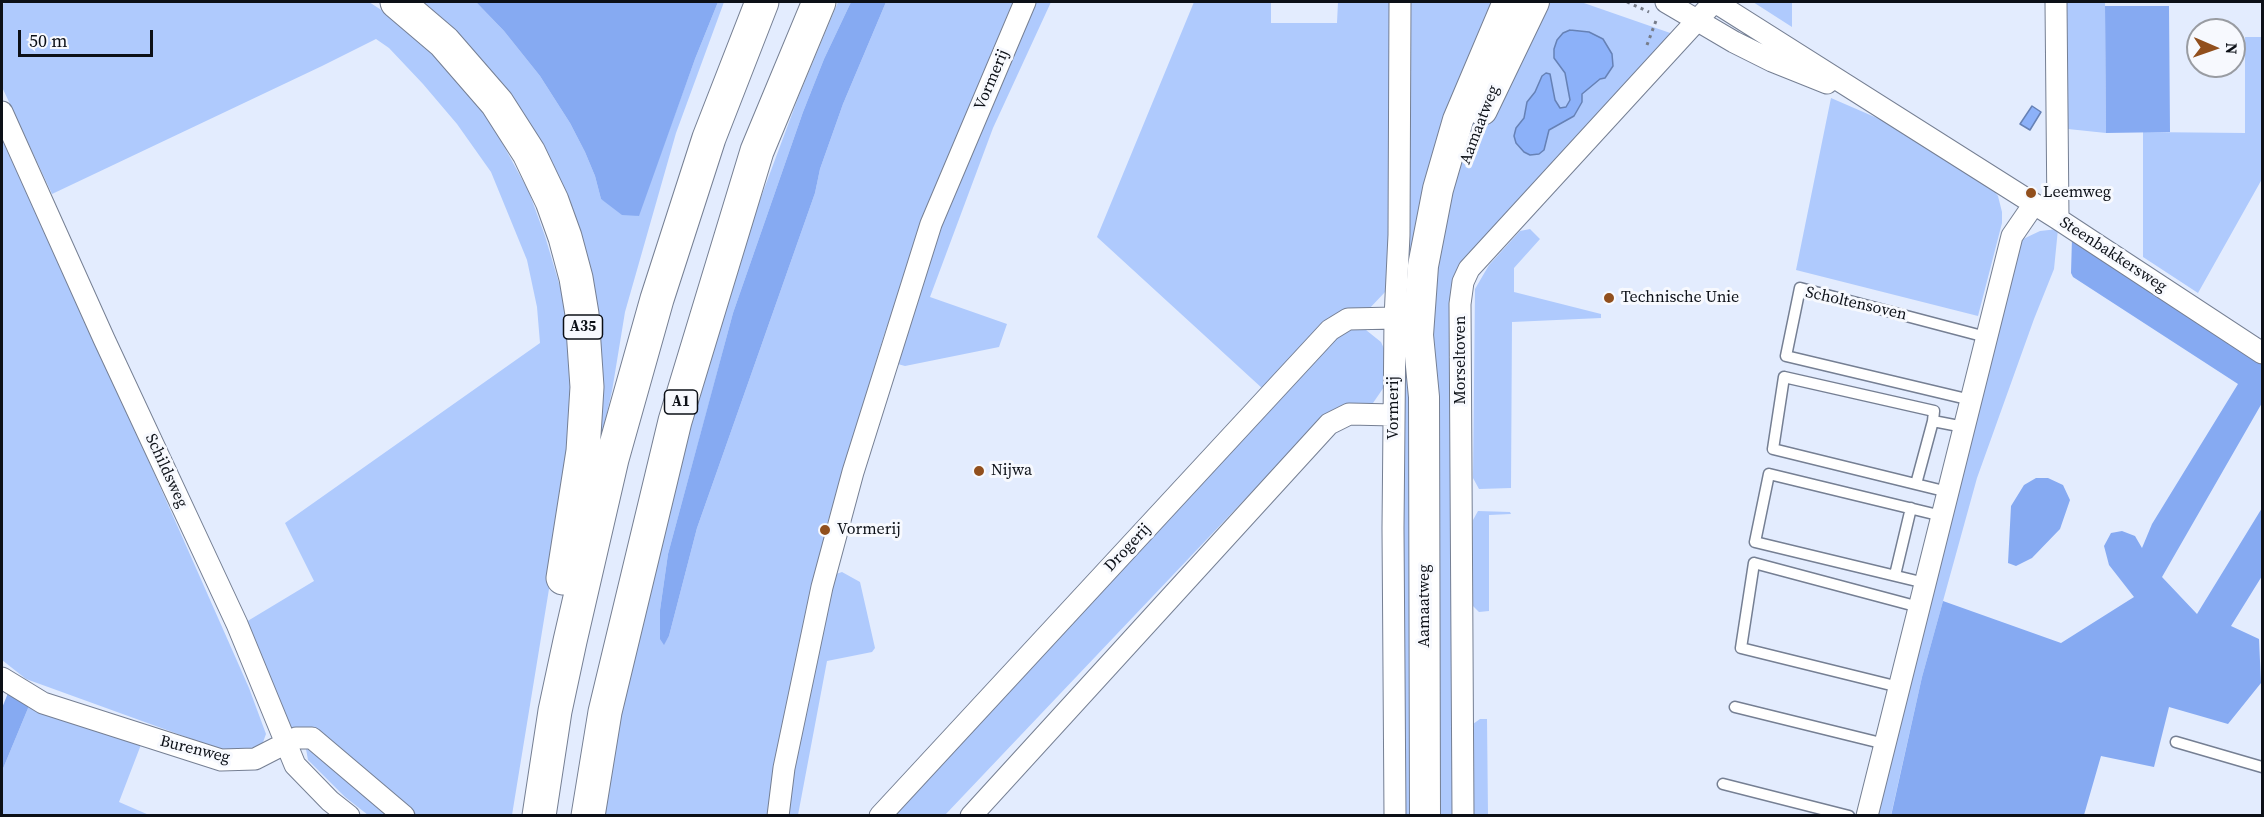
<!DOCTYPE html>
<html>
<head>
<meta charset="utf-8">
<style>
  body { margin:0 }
  #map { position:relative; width:2264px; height:817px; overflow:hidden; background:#e3ecfe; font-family:"Source Serif 4",serif }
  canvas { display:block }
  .frame { position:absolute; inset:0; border:3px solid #0c1017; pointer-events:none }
  .north { position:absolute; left:2186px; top:18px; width:60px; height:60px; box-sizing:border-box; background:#f7f9fe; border:2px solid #999ca2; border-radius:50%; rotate:92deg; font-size:16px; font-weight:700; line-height:24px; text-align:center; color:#0c1017 }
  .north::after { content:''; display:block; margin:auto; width:21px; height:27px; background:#914f1d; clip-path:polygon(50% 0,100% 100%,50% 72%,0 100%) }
  .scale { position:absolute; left:18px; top:30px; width:135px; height:27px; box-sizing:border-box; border:3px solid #0c1017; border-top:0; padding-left:8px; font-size:18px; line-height:21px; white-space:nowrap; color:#0c1017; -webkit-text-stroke:4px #f7f9fe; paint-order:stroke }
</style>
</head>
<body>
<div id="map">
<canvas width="2264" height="817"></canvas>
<div class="frame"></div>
<div class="north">N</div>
<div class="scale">50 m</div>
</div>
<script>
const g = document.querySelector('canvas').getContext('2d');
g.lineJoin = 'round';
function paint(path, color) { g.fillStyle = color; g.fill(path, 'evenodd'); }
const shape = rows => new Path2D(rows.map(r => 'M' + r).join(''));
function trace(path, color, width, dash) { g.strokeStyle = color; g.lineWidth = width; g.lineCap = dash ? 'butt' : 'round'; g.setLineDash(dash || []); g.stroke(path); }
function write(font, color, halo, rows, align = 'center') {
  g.font = font + ' "Source Serif 4",serif'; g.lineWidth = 6; g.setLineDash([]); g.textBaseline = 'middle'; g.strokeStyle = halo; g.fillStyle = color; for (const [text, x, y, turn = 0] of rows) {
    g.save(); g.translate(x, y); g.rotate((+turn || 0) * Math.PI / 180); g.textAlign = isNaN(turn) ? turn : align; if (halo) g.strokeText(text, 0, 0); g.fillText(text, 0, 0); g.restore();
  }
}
paint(shape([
  [8,2,369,2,389,15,433,51,488,117,529,192,545,236,567,310,573,403,558,534,512,815,414,815,289,726,246,622,314,581,285,523,540,343,537,307,527,260,491,172,457,124,423,84,389,48,376,39,322,66,52,194,2,87,2,4],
  [409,2,476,2,504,31,540,76,570,123,585,152,595,176,601,199,638,216,695,59,718,2,724,2,676,133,625,312,612,391,578,541,574,246],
  [838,2,851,2,824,59,803,112,733,313,710,399,668,554,660,610,664,644,669,636,697,528,815,193,820,169,843,104,886,2,1013,2,945,165,884,335,828,521,794,669,767,815,604,816,637,623,666,511,717,331,751,224,798,98],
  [1033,2,1051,2,993,128,930,297,1007,324,999,347,905,366,894,363,921,274],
  [1194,2,1271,2,1271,23,1337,23,1338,2,1389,2,1391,6,1389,246,1386,291,1368,310,1263,389,1097,237],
  [1410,2,1581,2,1676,35,1466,261,1455,815,1403,816,1404,275],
  [1753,2,1792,2,1792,27],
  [2067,2,2105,2,2106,133,2068,129],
  [2245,37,2262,37,2262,179,2198,293,2143,257,2143,132,2245,133],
  [1831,98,1914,134,1986,181,1998,196,2002,212,2002,223,1978,316,1796,270],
  [2,129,249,688,266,734,262,745,236,752,222,750,26,679,2,660],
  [1530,229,1540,239,1514,268,1514,292,1601,314,1601,318,1512,322,1511,488,1479,489,1473,478,1475,289,1489,265,1520,231],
  [2058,229,2054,269,2034,319,1977,478,1922,677,1891,815,1876,816,2021,240,2040,231],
  [1354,328,1366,330,1381,342,1386,353,1387,371,1384,387,1373,403,1354,406,1323,417,945,815,893,816,1338,332],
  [1478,511,1510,512,1511,514,1489,515,1489,611,1479,612,1472,605,1473,520],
  [842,572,860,582,875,648,872,652,827,661,798,815,785,816,834,579,836,574],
  [31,701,142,742,119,802,149,815,2,816,2,771],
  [1480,719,1487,719,1488,815,1473,816,1473,724],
  [306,749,313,750,391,815,368,815,345,797,308,760]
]), '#afcafd');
paint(shape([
  [476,2,718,2,695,59,639,216,622,215,601,199,595,176,585,152,570,123,540,76,504,31],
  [851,2,886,2,843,104,820,169,815,193,697,528,669,636,664,645,660,639,660,610,668,554,733,313,803,112,824,59],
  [2105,6,2169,6,2170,132,2106,133],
  [2072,238,2262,363,2262,403,2162,577,2197,614,2262,508,2262,576,2231,626,2259,639,2261,683,2228,724,2169,707,2154,767,2101,756,2084,815,1891,816,1922,677,1943,601,2061,643,2134,597,2109,565,2104,546,2111,533,2122,531,2135,536,2142,548,2152,524,2238,384,2073,277,2071,273],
  [2036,478,2048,478,2063,485,2070,500,2060,529,2032,558,2016,566,2008,563,2011,506,2024,485],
  [8,693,31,701,2,771,2,708]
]), '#86aaf2');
const water = shape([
  [1570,30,1589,32,1603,39,1612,54,1613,66,1605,78,1600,79,1582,94,1582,102,1574,116,1549,130,1544,150,1539,154,1530,155,1524,152,1516,143,1514,136,1516,128,1524,118,1527,102,1535,92,1542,76,1546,73,1550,74,1555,100,1560,108,1566,107,1570,100,1565,73,1554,58,1554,49,1557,40,1563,33,1570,30],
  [2032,106,2041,112,2030,130,2020,124,2032,106]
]);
paint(water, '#8cb1f9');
trace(water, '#6681b5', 1.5);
const service = shape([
  [1971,400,1786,356,1800,288,1986,337],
  [1916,484,1933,421],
  [1948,492,1773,449,1784,377,1934,411,1933,421,1964,427],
  [1895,575,1911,508],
  [1925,583,1755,542,1769,474,1942,516],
  [1899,687,1741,648,1754,563,1919,607],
  [1735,707,1885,744],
  [2176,742,2262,767],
  [1723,784,1849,816]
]);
const minor = shape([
  [1666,2,1734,42,1772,61,1827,83],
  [1715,2,2058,219,2262,353],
  [2056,2,2058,219],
  [2,112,104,339,237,624,295,765,330,801,349,816],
  [2,678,43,703,221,760,255,759,296,738,312,738,404,816],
  [778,816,784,768,822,587,853,472,931,224,1025,2],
  [880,816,1330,330,1348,319,1395,318],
  [971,816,1329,424,1349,414,1394,415],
  [1395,816,1393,528,1395,318,1399,235,1400,2],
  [1463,816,1460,304,1463,282,1469,269,1714,2],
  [1867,816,2012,236,2034,204]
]);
const secondary = shape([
  [1482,110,1534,2],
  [1425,816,1424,397,1418,335,1423,266,1438,189,1458,120,1508,2]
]);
const motorway = shape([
  [397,2,444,42,497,103,529,153,552,201,565,237,576,278,582,314,587,387,583,451,563,578],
  [539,816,555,711,570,641,612,459,657,299,709,138,762,2],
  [588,816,605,712,675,421,757,151,819,2]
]);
trace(service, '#757f93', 13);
trace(minor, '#757f93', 23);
trace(secondary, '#757f93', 32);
trace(motorway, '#757f93', 35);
trace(shape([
  [1627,2,1649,12],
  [1647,45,1657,18]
]), '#767c89', 3, [3, 4.5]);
trace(service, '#fff', 10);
trace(minor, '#fff', 21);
trace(secondary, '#fff', 30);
trace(motorway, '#fff', 33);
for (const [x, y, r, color] of [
  [2031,193,6,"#914f1d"],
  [1609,298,6,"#914f1d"],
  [979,471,6,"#914f1d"],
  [825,530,6,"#914f1d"]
]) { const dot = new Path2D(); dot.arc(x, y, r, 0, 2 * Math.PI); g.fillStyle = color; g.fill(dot); trace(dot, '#f7f9fe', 2); }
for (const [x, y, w] of [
  [583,327,39],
  [681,402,33]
]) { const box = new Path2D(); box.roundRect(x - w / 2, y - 12, w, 24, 4.5); g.fillStyle = '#f7f9fe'; g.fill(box); trace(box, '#0c1017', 1.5); }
write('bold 15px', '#0c1017', null, [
  ["A35",583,327],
  ["A1",681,402]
]);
write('16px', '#0c1017', '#f7f9fe', [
  ["Vormerij",992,80,-67],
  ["Aamaatweg",1480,125,-69],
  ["Steenbakkersweg",2113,255,33],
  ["Scholtensoven",1856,304,13],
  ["Morseltoven",1461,360,-90],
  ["Vormerij",1394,408,-90],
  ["Schildsweg",166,471,65],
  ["Drogerij",1128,548,-47],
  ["Aamaatweg",1425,606,-90],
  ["Burenweg",195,750,14]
]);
write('16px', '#0c1017', '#f7f9fe', [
  ["Leemweg",2043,193],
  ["Technische Unie",1621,298],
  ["Nijwa",991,471],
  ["Vormerij",837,530]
], 'left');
</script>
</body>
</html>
